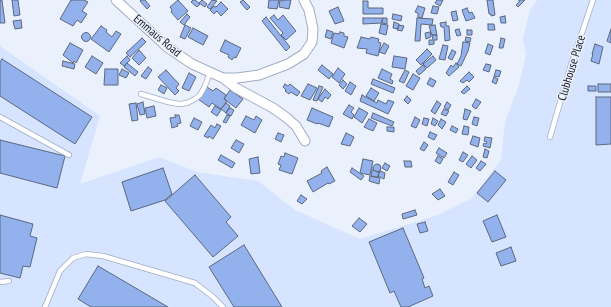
<!DOCTYPE html>
<html>
<head>
<meta charset="utf-8">
<style>
  body { margin:0 }
  canvas { display:block; background:#ebf1fc }
</style>
</head>
<body>
<canvas width="611" height="307"></canvas>
<script>
const g = document.querySelector('canvas').getContext('2d');
g.lineJoin = 'round';
function paint(path, color) { g.fillStyle = color; g.fill(path, 'evenodd'); }
const shape = rows => new Path2D(rows.map(r => 'M' + r).join(''));
function trace(path, color, width, dash) { g.strokeStyle = color; g.lineWidth = width; g.lineCap = dash ? 'butt' : 'round'; g.setLineDash(dash || []); g.stroke(path); }
function write(font, color, halo, rows, align = 'center') {
  g.font = font + ' "PT Sans Narrow",sans-serif'; g.lineWidth = 3; g.setLineDash([]); g.textBaseline = 'middle'; g.strokeStyle = halo; g.fillStyle = color; for (const [text, x, y, turn = 0] of rows) {
    g.save(); g.translate(x, y); g.rotate((+turn || 0) * Math.PI / 180); g.textAlign = isNaN(turn) ? turn : align; if (halo) g.strokeText(text, 0, 0); g.fillText(text, 0, 0); g.restore();
  }
}
paint(shape([
  [537,0,611,0,611,307,0,307,0,46,100,116,80,184,159,157,197,172,258,181,295,210,360,239,435,216,471,199,501,160,505,122,519,85,526,55,523,39,530,10]
]), '#d6e4ff');
const building = shape([
  [0,0,2,0,5,23,0,23,0,0],
  [12,0,18,0,20,15,14,16,12,0],
  [71,0,84,0,88,2,82,11,87,14,81,23,77,20,73,26,60,19,71,0],
  [141,0,145,0,150,6,147,9,140,1,141,0],
  [178,0,188,11,178,20,171,12,172,10,170,7,178,0],
  [193,0,195,0,200,4,197,7,191,2,193,0],
  [202,0,207,4,205,7,199,3,202,0],
  [212,0,217,1,210,9,207,7,212,0],
  [243,0,250,7,247,10,240,2,243,0],
  [269,0,279,0,277,9,268,8,269,0],
  [280,0,284,1,285,0,291,0,289,9,279,7,280,0],
  [437,0,443,0,440,6,435,3,437,0],
  [487,0,493,0,495,15,491,16,491,14,489,14,487,0],
  [519,0,525,0,518,7,516,5,519,2,519,0],
  [363,1,368,1,368,8,383,8,383,14,363,14,363,1],
  [221,2,228,9,221,16,217,11,214,14,210,10,214,6,216,7,221,2],
  [418,6,425,8,422,18,418,17,418,13,415,12,418,6],
  [433,6,439,7,437,14,431,13,433,6],
  [338,7,344,21,335,24,329,11,338,7],
  [467,8,469,13,472,12,475,18,466,21,462,10,467,8],
  [456,11,458,20,453,21,451,12,456,11],
  [187,14,190,17,184,25,180,22,187,14],
  [393,14,402,16,401,21,392,19,393,14],
  [274,15,278,20,283,15,296,31,286,40,281,35,283,33,270,18,274,15],
  [505,16,506,23,501,23,500,17,505,16],
  [266,17,290,47,286,51,262,21,266,17],
  [363,18,382,18,382,23,363,24,363,18],
  [383,18,387,18,387,24,382,23,383,18],
  [417,18,433,19,432,25,421,24,420,41,415,41,417,18],
  [21,20,22,28,15,29,13,21,21,20],
  [394,22,399,24,398,29,393,28,394,22],
  [446,22,446,26,449,26,450,40,445,41,444,27,441,27,440,23,446,22],
  [381,24,388,25,386,35,379,33,381,24],
  [488,24,494,24,495,30,488,30,488,24],
  [185,25,191,28,185,39,180,37,185,25],
  [399,25,404,26,402,31,397,30,399,25],
  [435,25,437,35,432,35,429,26,435,25],
  [101,26,107,30,106,32,112,37,116,31,121,34,109,52,91,39,101,26],
  [193,28,208,36,203,45,188,37,193,28],
  [459,29,461,35,457,36,455,30,459,29],
  [611,29,611,43,607,41,611,29],
  [327,30,333,32,331,39,325,37,327,30],
  [467,30,472,30,472,35,467,35,467,30],
  [340,32,344,33,344,36,348,37,344,48,331,43,334,33,339,34,340,32],
  [430,32,431,37,426,39,425,33,430,32],
  '81.5 37a4.5 4.5 0 1 1 9 0a4.5 4.5 0 1 1-9 0Z',
  [432,35,437,35,437,40,434,40,434,44,429,45,429,40,433,40,432,35],
  [361,37,370,39,371,37,379,39,378,42,381,43,378,56,366,53,367,49,357,48,361,37],
  [466,37,471,38,470,42,465,41,466,37],
  [142,38,146,42,130,57,126,53,142,38],
  [501,38,505,39,503,48,499,48,501,38],
  [225,40,241,48,236,58,234,57,232,60,228,57,229,55,220,51,225,40],
  [463,42,470,43,468,51,461,66,457,64,461,56,463,42],
  [70,43,83,50,76,63,74,61,73,63,63,55,70,43],
  [384,43,389,46,385,54,379,52,384,43],
  [488,44,493,46,490,55,485,53,488,44],
  [595,44,603,47,599,64,591,61,593,54,592,54,595,44],
  [443,45,448,46,445,60,439,59,443,45],
  [427,49,432,54,421,65,416,60,427,49],
  [139,50,146,58,139,65,132,58,139,50],
  [452,50,456,52,452,60,448,58,452,50],
  [92,56,103,63,96,74,85,67,92,56],
  [127,56,130,60,124,66,120,63,127,56],
  [394,56,407,58,405,69,392,67,394,56],
  [433,56,436,60,427,68,423,64,433,56],
  [2,59,92,117,75,144,0,96,0,62,2,59],
  [63,61,75,64,74,69,62,66,63,61],
  [127,63,138,72,135,76,124,67,127,63],
  [456,63,459,67,449,76,446,73,451,65,453,67,456,63],
  [486,64,491,65,489,72,483,70,486,64],
  [322,65,333,74,329,79,318,70,322,65],
  [423,65,426,69,419,75,416,71,423,65],
  [148,67,152,70,146,79,141,76,148,67],
  [338,68,345,74,339,83,332,77,338,68],
  [105,69,118,69,118,85,104,85,105,69],
  [122,69,129,73,126,78,119,75,122,69],
  [382,69,392,74,390,79,393,81,392,84,378,78,382,69],
  [166,70,179,84,176,88,179,91,175,95,158,77,166,70],
  [405,70,409,72,404,83,399,81,405,70],
  [496,70,501,71,499,77,494,76,496,70],
  [469,72,474,77,469,82,467,80,463,83,460,81,469,72],
  [189,73,196,77,189,91,182,88,189,73],
  [413,74,420,78,413,90,406,86,413,74],
  [494,77,498,79,496,84,492,82,494,77],
  [430,78,436,81,433,87,427,84,430,78],
  [373,79,395,88,393,93,371,84,373,79],
  [343,80,347,84,343,89,339,85,343,80],
  [350,82,356,86,351,95,345,91,350,82],
  [285,84,288,86,290,84,300,92,297,96,291,92,289,94,285,91,286,90,283,87,285,84],
  [308,84,317,88,310,100,301,96,308,84],
  [598,84,611,84,611,92,598,92,598,84],
  [161,85,167,88,164,94,158,90,161,85],
  [319,86,323,87,317,101,313,100,319,86],
  [467,86,470,89,464,94,461,92,467,86],
  [588,86,596,86,596,91,588,91,588,86],
  [207,87,213,91,216,88,226,95,224,99,227,101,221,109,212,103,209,107,198,99,207,87],
  [371,88,379,93,374,101,366,96,371,88],
  [325,89,331,95,328,99,325,97,322,102,318,99,325,89],
  [230,90,243,99,236,108,224,99,230,90],
  [362,95,377,103,378,100,386,104,388,100,394,102,388,114,360,101,362,95],
  [407,96,411,100,408,104,404,100,407,96],
  [596,97,611,97,611,144,596,145,596,97],
  [476,99,481,102,476,109,472,106,476,99],
  [437,101,441,104,435,114,431,111,437,101],
  [143,102,145,114,140,115,137,104,143,102],
  [447,102,451,105,448,110,444,107,447,102],
  [136,103,138,120,132,121,129,104,136,103],
  [226,103,230,106,226,113,221,109,226,103],
  [349,105,354,108,351,112,354,115,352,119,343,114,349,105],
  [154,106,156,116,147,118,145,108,154,106],
  [215,106,221,110,217,116,211,112,215,106],
  [230,108,234,110,231,116,226,113,230,108],
  [312,108,333,117,329,127,318,123,317,124,307,120,312,108],
  [359,108,368,113,362,123,354,117,359,108],
  [444,109,449,111,446,116,441,114,444,109],
  [465,109,471,111,467,120,463,119,465,109],
  [373,113,394,122,392,126,371,118,373,113],
  [175,115,179,115,181,123,177,124,178,126,172,128,170,118,176,117,175,115],
  [227,115,230,116,226,123,223,122,227,115],
  [246,116,254,120,256,116,262,120,255,133,241,125,246,116],
  [415,117,420,120,416,128,411,126,415,117],
  [474,117,479,118,477,126,472,124,474,117],
  [194,118,202,122,198,130,190,126,194,118],
  [424,118,429,119,427,126,422,124,424,118],
  [433,118,438,121,435,126,431,124,433,118],
  [369,119,377,123,373,131,364,127,369,119],
  [441,119,446,122,442,129,438,125,441,119],
  [217,124,221,126,213,139,209,136,208,138,204,136,211,125,215,128,217,124],
  [452,126,458,129,456,133,450,130,452,126],
  [464,126,469,127,468,135,462,134,464,126],
  [387,127,394,127,394,132,387,131,387,127],
  [430,132,437,135,434,140,428,137,430,132],
  [278,133,284,135,281,142,275,139,278,133],
  [346,133,354,137,350,146,341,144,346,133],
  [473,136,480,138,478,147,470,144,473,136],
  [485,137,492,138,490,148,483,146,484,143,486,144,487,142,484,141,485,137],
  [0,140,65,156,57,188,0,173,0,140],
  [236,140,244,144,239,153,231,148,236,140],
  [424,142,428,145,424,151,420,149,424,142],
  [439,148,447,153,444,158,436,153,439,148],
  [485,149,489,151,487,158,483,157,485,149],
  [463,152,468,155,463,162,459,160,463,152],
  [285,153,298,158,292,174,279,170,281,165,278,164,281,156,284,157,285,153],
  [221,155,235,163,232,168,218,160,221,155],
  [438,156,443,159,440,164,435,161,438,156],
  [472,156,477,160,471,168,466,164,472,156],
  [258,157,260,173,251,174,249,159,258,157],
  [363,159,373,161,370,175,360,173,363,159],
  [404,161,411,161,412,167,405,167,404,161],
  [481,161,486,164,480,171,476,168,481,161],
  [385,163,390,166,387,171,382,168,385,163],
  '373 168a4 4 0 1 1 8 0a4 4 0 1 1-8 0Z',
  [327,167,335,181,329,184,328,183,313,192,307,181,322,173,321,171,327,167],
  [163,168,172,194,165,200,131,211,122,182,163,168],
  [352,168,364,176,361,180,350,172,352,168],
  [372,170,379,172,378,177,371,176,372,170],
  [380,171,385,173,384,179,378,176,380,171],
  [495,171,506,180,488,202,477,193,495,171],
  [454,172,459,175,453,185,448,182,454,172],
  [195,175,231,217,226,222,238,236,213,257,165,201,195,175],
  [370,176,380,178,379,184,369,181,370,176],
  [440,189,445,196,438,200,432,194,440,189],
  [301,195,307,199,302,204,297,201,301,195],
  [415,210,417,215,403,219,402,214,415,210],
  [0,215,33,224,30,236,37,238,30,267,23,266,20,278,0,273,0,215],
  [497,215,506,237,492,242,483,221,497,215],
  [359,218,367,224,360,232,352,226,359,218],
  [425,222,428,231,420,233,417,224,425,222],
  [403,228,424,278,422,279,425,288,429,286,433,296,408,307,401,307,394,291,390,293,369,242,403,228],
  [244,245,282,307,234,307,209,267,244,245],
  [511,247,516,261,501,266,496,253,511,247],
  [98,266,168,307,91,307,78,299,98,266]
]);
paint(building, '#92b1ed');
trace(building, '#5c687f', 1);
const service = shape([
  [141,94,168,102,179,104,187,103,195,99,200,95,204,88,210,73],
  [0,117,69,155],
  [550,137,571,65,593,0],
  [0,282,9,281],
  [45,307,60,271,73,258,86,254,103,256,195,283,213,297,223,307]
]);
const minor = shape([
  [116,0,167,47,192,64,223,78,237,78,259,75,288,64,304,54,312,42,313,29,309,10,304,0],
  [223,78,236,88,273,108,287,118,296,126,305,141]
]);
trace(service, '#a0adc6', 6);
trace(minor, '#a0adc6', 11);
trace(service, '#fff', 4.5);
trace(minor, '#fff', 9);
write('12px', '#161b24', '#ebf1fc', [
  ["Emmaus Road",157,36,40],
  ["Clubhouse Place",572,68,-73]
]);
</script>
</body>
</html>
